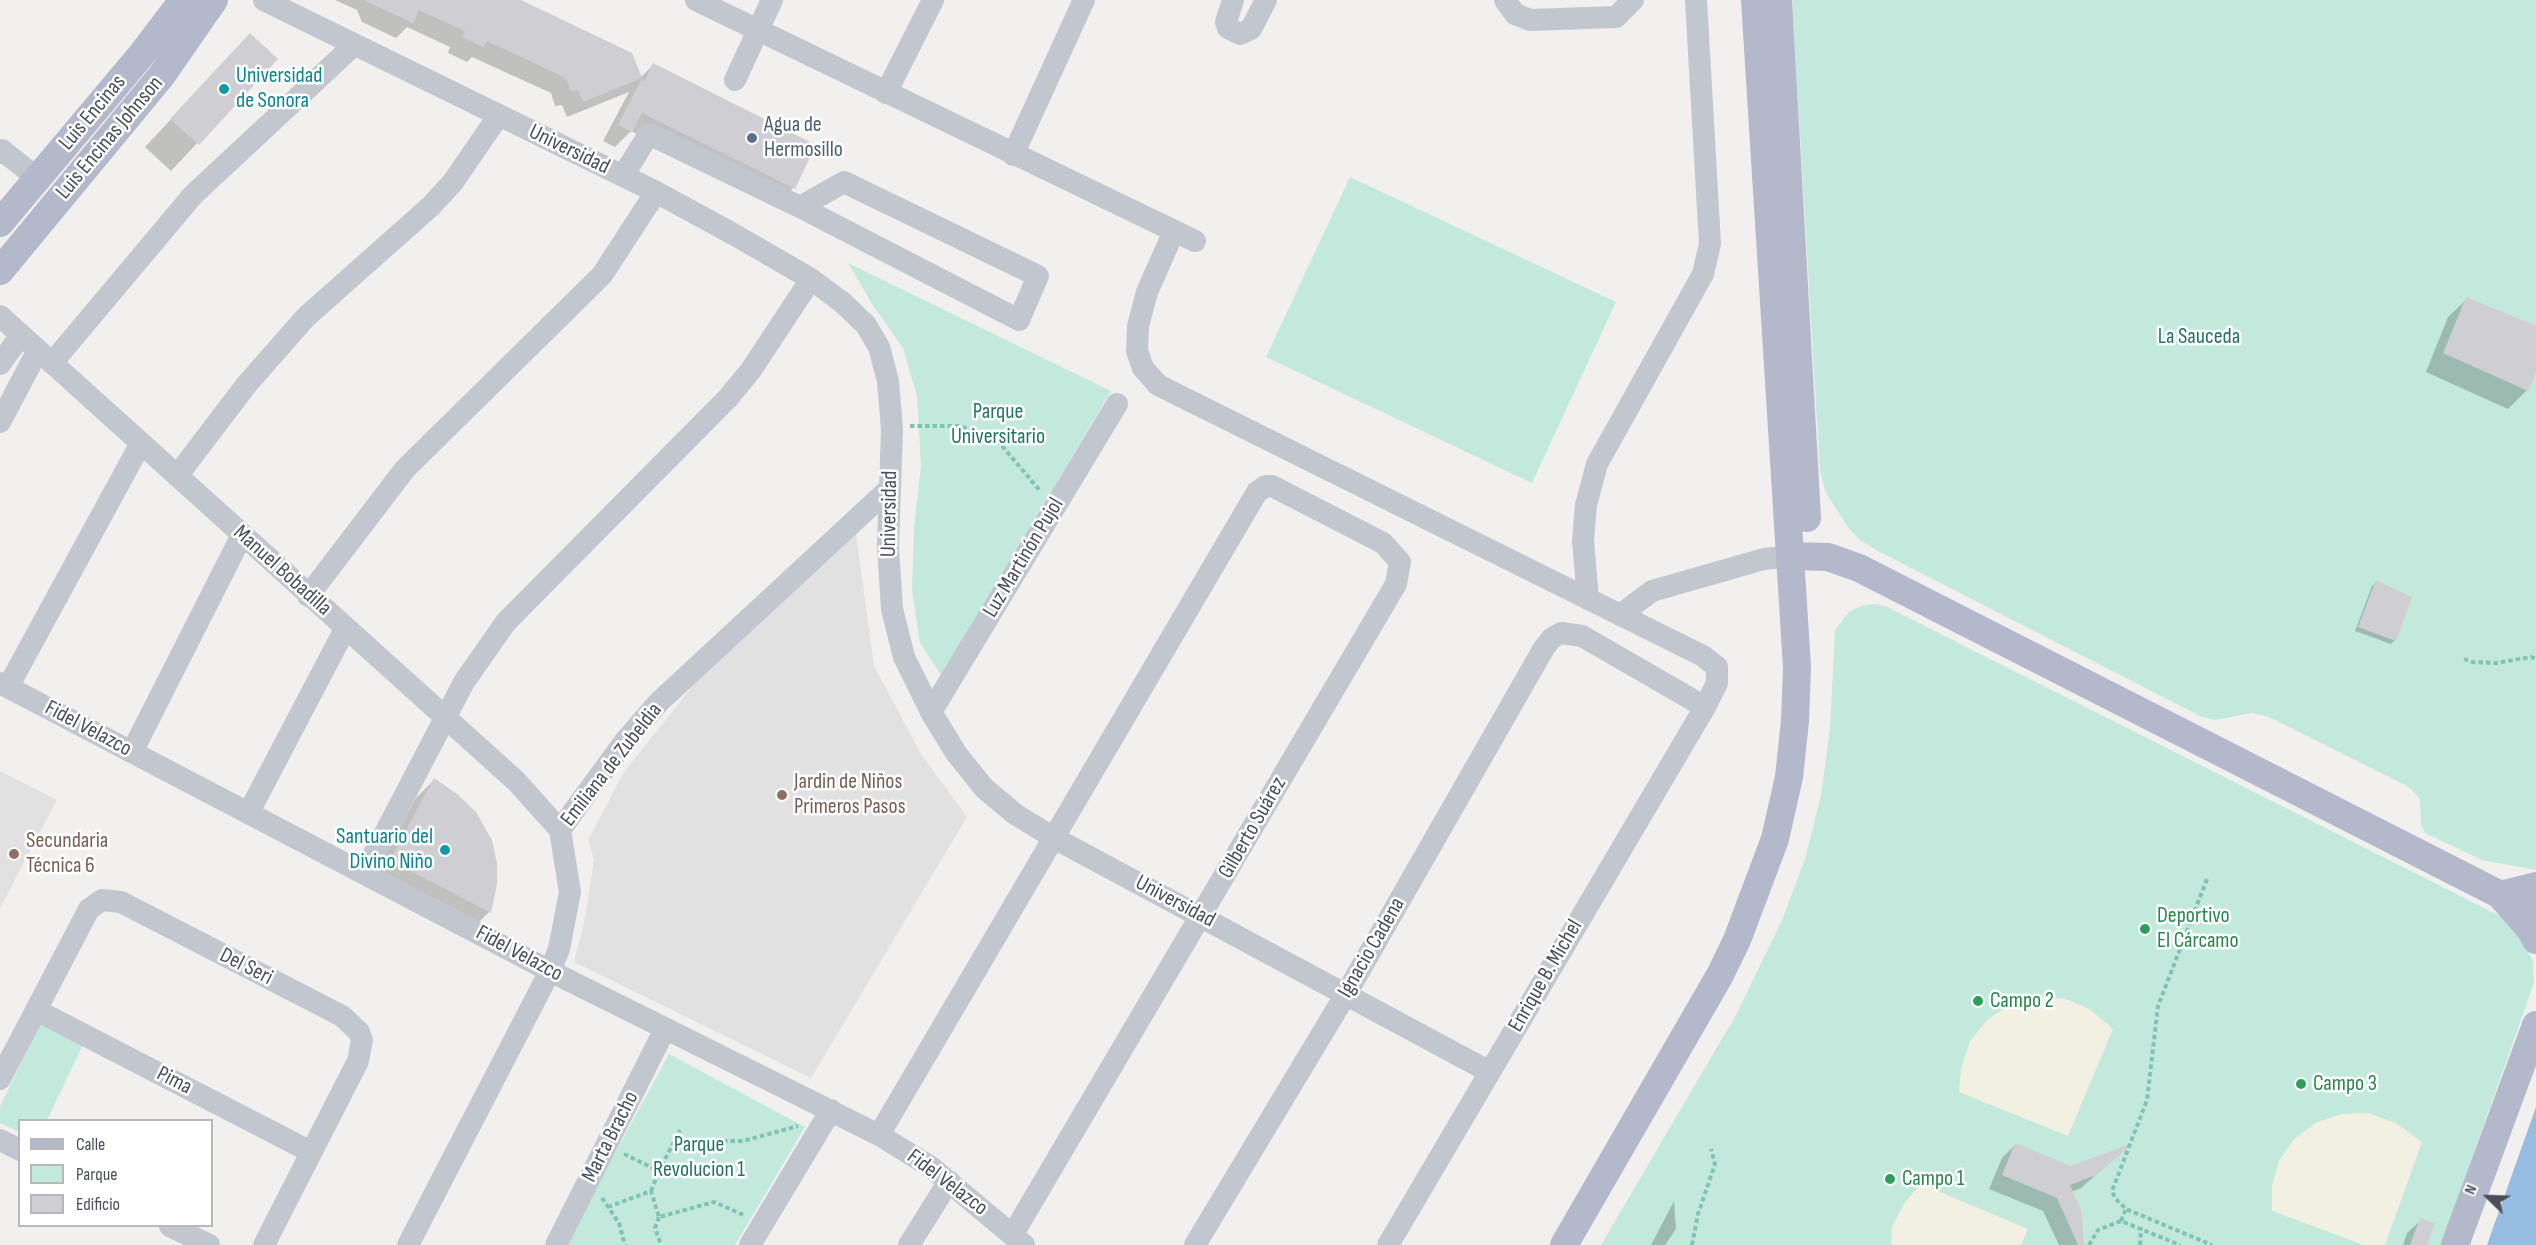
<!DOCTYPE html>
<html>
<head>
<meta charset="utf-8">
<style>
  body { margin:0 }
  #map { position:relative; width:2536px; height:1245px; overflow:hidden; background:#f1f0ef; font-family:"Sofia Sans Condensed",sans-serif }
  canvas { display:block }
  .legend { position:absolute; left:18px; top:1119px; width:195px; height:108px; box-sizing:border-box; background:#fff; border:2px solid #b7b8bd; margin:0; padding:8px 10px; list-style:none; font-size:18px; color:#4a4e5a }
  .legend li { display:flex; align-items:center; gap:12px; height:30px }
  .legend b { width:30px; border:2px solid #b7b8bd }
  .north { position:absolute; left:2458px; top:1167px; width:60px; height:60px; -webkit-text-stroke:4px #fff; paint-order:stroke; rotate:293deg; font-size:16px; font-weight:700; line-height:24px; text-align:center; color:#4a4e5a }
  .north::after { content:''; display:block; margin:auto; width:21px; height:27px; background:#4a4e5a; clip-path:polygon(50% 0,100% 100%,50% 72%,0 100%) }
</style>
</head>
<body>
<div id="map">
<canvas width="2536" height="1245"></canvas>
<ul class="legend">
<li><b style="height:8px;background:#b3b8ca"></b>Calle</li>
<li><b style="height:16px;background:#c3e9dd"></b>Parque</li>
<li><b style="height:16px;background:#ceced3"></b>Edificio</li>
</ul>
<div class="north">N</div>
</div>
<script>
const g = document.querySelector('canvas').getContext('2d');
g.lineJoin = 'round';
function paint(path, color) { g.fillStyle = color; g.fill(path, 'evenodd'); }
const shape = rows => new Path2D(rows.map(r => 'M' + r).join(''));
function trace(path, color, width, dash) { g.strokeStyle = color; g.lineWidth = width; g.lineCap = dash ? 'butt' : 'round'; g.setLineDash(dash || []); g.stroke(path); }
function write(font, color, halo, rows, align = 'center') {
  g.font = font + ' "Sofia Sans Condensed",sans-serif'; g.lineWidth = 5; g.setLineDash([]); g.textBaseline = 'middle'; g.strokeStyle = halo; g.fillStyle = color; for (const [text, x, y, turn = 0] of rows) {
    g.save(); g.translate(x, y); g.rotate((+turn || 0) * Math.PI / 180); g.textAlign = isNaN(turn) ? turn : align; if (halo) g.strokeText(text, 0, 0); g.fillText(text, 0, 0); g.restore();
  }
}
paint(shape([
  [856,534,874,666,921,754,967,817,811,1078,574,962,584,923,594,860,588,840,624,772,701,676],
  [0,771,57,800,0,908]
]), '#e2e1e1');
paint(shape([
  [1792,0,2536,0,2536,870,2482,860,2425,833,2421,824,2420,799,2409,787,2269,717,2252,713,2215,720,2202,717,1878,551,1860,540,1847,526,1826,493,1820,472],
  [1350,177,1616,302,1532,483,1266,357],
  [848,263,1111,391,941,675,920,643,912,591,914,528,921,466,917,396,903,348,872,304],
  [1875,604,1887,607,2504,918,2522,940,2533,961,2534,983,2441,1245,1601,1245,1736,1015,1783,918,1805,859,1821,795,1830,729,1835,630,1849,612,1861,606],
  [40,1024,83,1045,47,1120,20,1120,19,1132,0,1123,0,1107],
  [669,1054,805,1127,735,1245,565,1245]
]), '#c3e9dd');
paint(shape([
  [2038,997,2066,999,2091,1010,2113,1029,2068,1136,1959,1092,1961,1068,1970,1041,1988,1019,2011,1004],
  [2368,1113,2396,1123,2422,1142,2385,1245,2364,1245,2272,1211,2272,1186,2279,1161,2294,1139,2317,1122,2342,1114],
  [1921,1184,2028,1229,2021,1245,1891,1245,1892,1227,1905,1202]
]), '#f1f0e2');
paint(shape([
  [2536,1107,2536,1245,2487,1245]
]), '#96bde1');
paint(shape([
  [335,0,516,0,640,78,653,65,814,145,793,188,778,204,631,131,615,147,603,141,629,92,567,117,562,105,555,106,551,93,472,57,467,62,448,53,450,47,407,27,396,38,362,22,357,10],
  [250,35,276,59,171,171,145,147],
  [2467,299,2536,327,2536,370,2527,390,2508,409,2426,372,2448,317],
  [2376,582,2395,640,2391,644,2355,631,2372,586],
  [434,780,489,912,471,930,372,879,416,798],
  [2015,1145,2070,1168,2127,1147,2081,1188,2071,1192,2082,1245,2059,1245,2043,1211,1989,1189,2002,1158],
  [1674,1201,1676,1229,1665,1245,1651,1245],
  [2421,1220,2425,1245,2403,1245,2407,1233]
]), '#0003');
paint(shape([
  [364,0,521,0,632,53,644,82,653,63,816,145,795,189,642,113,632,132,618,125,642,78,583,102,578,90,571,91,566,78,487,41,484,47,462,37,465,31,419,10,413,23],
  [250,33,278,59,199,145,170,119],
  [2466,297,2536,326,2536,373,2528,391,2443,353],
  [2376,580,2412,597,2396,641,2358,627],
  [434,778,457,794,476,812,492,840,497,863,497,884,491,913,390,860],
  [2015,1143,2071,1166,2128,1145,2129,1147,2096,1175,2070,1185,2081,1210,2084,1245,2078,1245,2057,1198,2002,1175],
  [2420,1218,2435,1223,2427,1245,2410,1245]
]), '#ceced3');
trace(shape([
  [910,426,960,426,997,440,1041,492],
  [2464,659,2472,662,2496,663,2531,657,2536,659],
  [2207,879,2158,1006,2147,1100,2112,1191,2115,1198,2126,1209,2212,1245],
  [723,1141,743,1141,798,1126],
  [624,1154,659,1171,680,1130],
  [651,1191,659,1171],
  [602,1198,619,1223,625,1245],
  [608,1207,651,1191,659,1217,714,1202,746,1216],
  [659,1217,655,1228,661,1245],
  [2121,1221,2126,1209],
  [1692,1245,1698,1214,1715,1164,1711,1149],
  [2089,1245,2098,1230,2121,1221,2180,1245],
  [2140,1245,2141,1228]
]), '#80c3b4', 4, [4.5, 3]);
trace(shape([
  [264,0,656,192,735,235,811,279,843,303,866,325,879,347,888,381,892,429,888,547,892,609,904,657,931,712,956,753,984,788,1015,814,1054,838,1490,1072],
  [696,0,1195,241],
  [1233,0,1226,22,1228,28,1240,34,1251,29,1266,0],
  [1505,0,1515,14,1530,20,1616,17,1633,0],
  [735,80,772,0],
  [886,93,933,0],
  [0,153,2,150,37,178],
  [1013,155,1084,0],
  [623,176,649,134,800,207,1019,320,1038,276,844,182,800,207],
  [1174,231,1147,292,1138,326,1137,351,1143,368,1158,385,1703,656,1717,667,1717,683,1705,707,1388,1245],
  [0,316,516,781,560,830],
  [52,363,193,195,354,45],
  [0,364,21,335],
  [0,422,38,350],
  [177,476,247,384,306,317,431,206,453,182,499,115],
  [308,596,405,469,602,275,656,192],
  [1588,599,1583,541,1586,505,1597,464,1703,274,1710,244,1696,0],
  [1620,615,1652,591,1764,559,1792,556],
  [0,683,550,971,879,1135,931,1167,1024,1245],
  [8,687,141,443],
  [931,712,1117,404],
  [132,752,242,535],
  [249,812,345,629],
  [364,873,464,682,506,622,728,398,751,370,811,279],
  [36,1010,311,1152],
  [0,1079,89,909,102,900,121,902,342,1016,359,1032,362,1040,358,1061,264,1245],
  [879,1135,1257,492,1266,486,1272,486,1383,543,1400,562,1396,584,1013,1234],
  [0,1140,20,1150],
  [170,1226,209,1245],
  [408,1245,550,971,559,949,570,892,560,830,625,741,659,702,890,488],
  [556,1245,665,1029],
  [750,1245,831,1110],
  [909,1245,949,1181],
  [1195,1245,1346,994,1544,648,1552,638,1561,633,1582,636,1705,707]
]), '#c2c6cf', 22);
trace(shape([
  [1778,0,1807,518],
  [0,223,142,54,183,0],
  [0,271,162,75,214,0],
  [1792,556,1828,557,1859,568,2536,913],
  [2536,886,2500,895,2530,929,2536,940],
  [1564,1245,1720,975,1737,940,1775,839,1789,777,1795,721,1797,667,1755,0],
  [2455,1245,2536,1025]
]), '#b3b8ca', 28);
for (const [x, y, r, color] of [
  [224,89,6,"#0f9aa8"],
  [752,138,6,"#5c6f8a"],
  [782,795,6,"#8d6e63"],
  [445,850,6,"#0f9aa8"],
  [14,854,6,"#8d6e63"],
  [2145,929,6,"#2e9e5b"],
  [1978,1001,6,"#2e9e5b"],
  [2301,1084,6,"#2e9e5b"],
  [1890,1179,6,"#2e9e5b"]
]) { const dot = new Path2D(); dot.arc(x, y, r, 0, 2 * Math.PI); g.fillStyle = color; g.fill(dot); trace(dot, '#fff', 2); }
write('22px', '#0d838f', '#fff', [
  ["Universidad",236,76],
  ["de Sonora",236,101],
  ["Santuario del",433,837,"right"],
  ["Divino Niño",433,862,"right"]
], 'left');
write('22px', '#4a4e5a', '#fff', [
  ["Luis Encinas",93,113,-50],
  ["Luis Encinas Johnson",110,138,-50],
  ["Universidad",569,150,26],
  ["Universidad",890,514,-89],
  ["Luz Martinón Pujol",1024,558,-59],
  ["Manuel Bobadilla",282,571,42],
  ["Fidel Velazco",88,729,28],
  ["Emiliana de Zubeldia",612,765,-52],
  ["Gilberto Suárez",1253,828,-60],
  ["Universidad",1175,902,28],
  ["Ignacio Cadena",1372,948,-60],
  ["Fidel Velazco",519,954,28],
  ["Del Seri",246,967,27],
  ["Enrique B. Michel",1546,976,-60],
  ["Pima",174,1081,27],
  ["Marta Bracho",611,1137,-63],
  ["Fidel Velazco",947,1183,37]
]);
write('22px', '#4e5e75', '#fff', [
  ["Agua de",764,125],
  ["Hermosillo",764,150]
], 'left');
write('22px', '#237361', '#fff', [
  ["La Sauceda",2199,337],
  ["Parque",998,412],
  ["Universitario",998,437],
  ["Parque",699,1145],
  ["Revolucion 1",699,1170]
]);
write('22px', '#785e54', '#fff', [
  ["Jardin de Niños",794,782],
  ["Primeros Pasos",794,807],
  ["Secundaria",26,841],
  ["Técnica 6",26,866]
], 'left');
write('22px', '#27864d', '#fff', [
  ["Deportivo",2157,916],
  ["El Cárcamo",2157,941],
  ["Campo 2",1990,1001],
  ["Campo 3",2313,1084],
  ["Campo 1",1902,1179]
], 'left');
</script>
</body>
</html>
